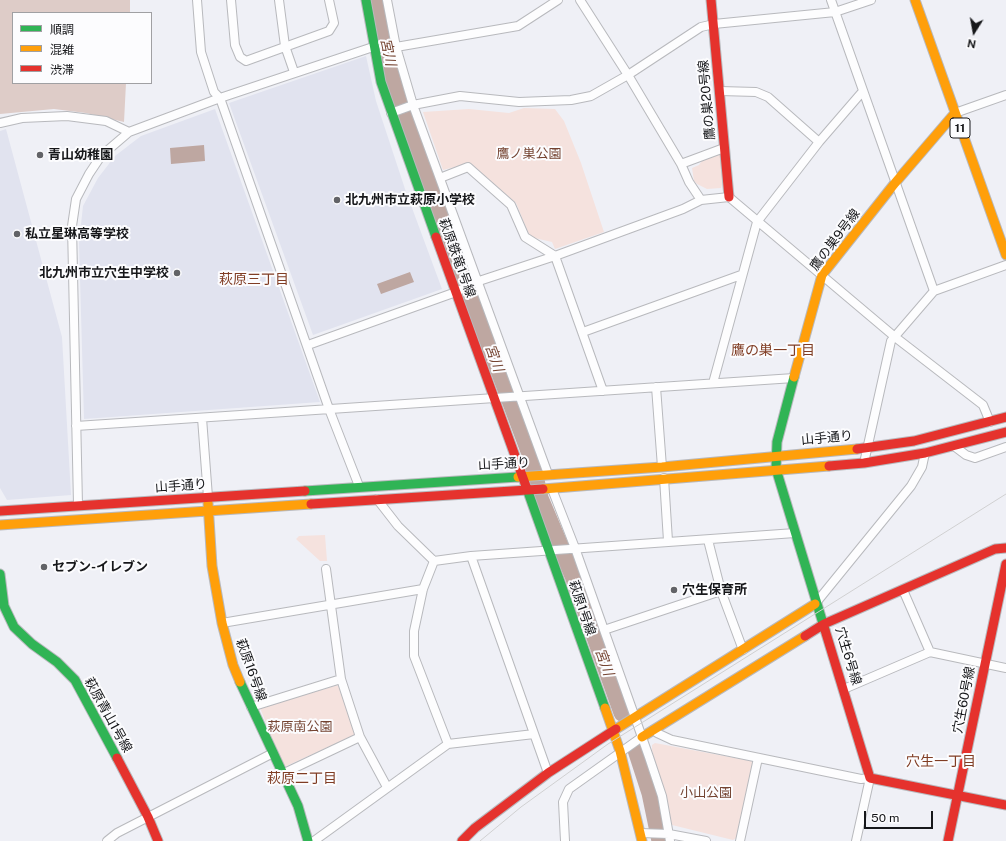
<!DOCTYPE html>
<html>
<head>
<meta charset="utf-8">
<style>
  body { margin:0 }
  #map { position:relative; width:1006px; height:841px; overflow:hidden; background:#eff0f6; font-family:"Public Sans","Noto Sans JP",sans-serif }
  canvas { display:block }
  .legend { position:absolute; left:12px; top:12px; width:140px; height:72px; box-sizing:border-box; background:#fcfcfe; border:1px solid #a0a0a3; margin:0; padding:5px 7px; list-style:none; font-size:12px; color:#16171a }
  .legend li { display:flex; align-items:center; gap:8px; height:20px }
  .legend b { width:20px; border:1px solid #a0a0a3 }
  .north { position:absolute; left:954px; top:12px; width:40px; height:40px; -webkit-text-stroke:3px #fcfcfe; paint-order:stroke; rotate:191deg; font-size:11px; font-weight:700; line-height:16px; text-align:center; color:#16171a }
  .north::after { content:''; display:block; margin:auto; width:14px; height:18px; background:#16171a; clip-path:polygon(50% 0,100% 100%,50% 72%,0 100%) }
  .scale { position:absolute; left:864px; top:811px; width:69px; height:18px; box-sizing:border-box; border:2px solid #16171a; border-top:0; padding-left:5px; font-size:12px; line-height:14px; white-space:nowrap; color:#16171a; -webkit-text-stroke:3px #fcfcfe; paint-order:stroke }
</style>
</head>
<body>
<div id="map">
<canvas width="1006" height="841"></canvas>
<ul class="legend">
<li><b style="height:5px;background:#30b455"></b>順調</li>
<li><b style="height:5px;background:#ff9f0a"></b>混雑</li>
<li><b style="height:5px;background:#e5322d"></b>渋滞</li>
</ul>
<div class="north">N</div>
<div class="scale">50 m</div>
</div>
<script>
const g = document.querySelector('canvas').getContext('2d');
g.lineJoin = 'round';
function paint(path, color) { g.fillStyle = color; g.fill(path, 'evenodd'); }
const shape = rows => new Path2D(rows.map(r => 'M' + r).join(''));
function trace(path, color, width, dash) { g.strokeStyle = color; g.lineWidth = width; g.lineCap = dash ? 'butt' : 'round'; g.setLineDash(dash || []); g.stroke(path); }
function write(font, color, halo, rows, align = 'center') {
  g.font = font + ' "Public Sans","Noto Sans JP",sans-serif'; g.lineWidth = 4; g.setLineDash([]); g.textBaseline = 'middle'; g.strokeStyle = halo; g.fillStyle = color; for (const [text, x, y, turn = 0] of rows) {
    g.save(); g.translate(x, y); g.rotate((+turn || 0) * Math.PI / 180); g.textAlign = isNaN(turn) ? turn : align; if (halo) g.strokeText(text, 0, 0); g.fillText(text, 0, 0); g.restore();
  }
}
paint(shape([
  [366,56,376,101,405,189,442,289,313,335,229,103],
  [215,109,320,402,84,419,79,243,83,206,98,178,115,156,141,136],
  [6,129,62,337,71,495,7,500,0,488,0,131]
]), '#e1e3ef');
paint(shape([
  [524,108,555,109,564,121,581,163,604,232,555,249,552,242,530,237,516,203,470,163,443,170,423,112,469,109,509,113],
  [721,153,723,181,721,188,707,189,697,184,694,181,692,168,699,165,703,159],
  [325,535,327,561,320,561,296,539,299,536],
  [338,685,355,735,284,767,260,708],
  [655,743,751,761,753,764,738,837,733,840,672,825,652,750,652,745]
]), '#f5e2de');
paint(shape([
  [0,0,130,0,130,13,13,13,13,83,126,83,124,122,86,113,54,109,0,114]
]), '#deccc8');
paint(shape([
  [204,145,205,161,171,164,170,148],
  [410,272,414,282,381,294,377,284]
]), '#bea7a1');
trace(shape([
  [376,0,387,55,399,103,530,454,540,498,573,576,622,713],
  [636,750,650,793,660,841]
]), '#bea7a1', 17);
const street = shape([
  [197,0,201,52,214,92,220,98,329,409,359,486],
  [231,0,235,45,240,57,246,61,329,31,334,23,329,0],
  [279,0,285,46,294,72],
  [387,0,396,47,413,105,548,474],
  [580,0,628,75,681,164,689,182,701,200,729,197,895,337,983,405,990,422],
  [831,0,934,291],
  [396,47,518,26,558,0],
  [720,91,756,92,768,97,819,142],
  [391,113,413,105,460,96,519,102,571,100,591,96,628,75,701,27,714,24,835,12,871,0],
  [955,113,1006,95],
  [0,123,22,118,67,116,106,121,129,132],
  [681,164,724,148],
  [440,178,468,167,511,205,525,237,555,256,603,391],
  [583,332,741,275],
  [308,345,456,292,476,282,555,256,683,209,701,200],
  [713,383,757,222,819,142,863,91],
  [656,387,662,467],
  [202,418,208,497],
  [76,426,794,378],
  [954,446,966,455,975,458,1006,447],
  [864,463,891,341,934,291,1006,265],
  [664,478,668,541],
  [552,489,575,548,649,757,662,796,670,841],
  [377,499,398,526,434,561,423,589,414,631,414,656,448,744],
  [78,505,72,226,76,199,89,174,101,156,129,132,220,98,376,46],
  [708,540,721,591,743,650],
  [471,556,548,773],
  [434,561,471,556,795,533],
  [326,569,341,679,360,737,387,787],
  [903,590,930,652],
  [815,604,911,486,922,467,925,453],
  [222,623,423,589],
  [604,630,721,591],
  [844,689,930,652,1006,668],
  [251,707,341,679],
  [655,729,657,733,672,740,861,779,870,778,856,841],
  [284,773,360,737],
  [641,833,669,834,706,841],
  [107,841,117,833,273,753],
  [314,841,448,744,534,734],
  [565,841,563,802,569,789,642,737],
  [740,841,758,758]
]);
const fast = shape([
  [366,0,381,82,436,237],
  [794,377,777,442,776,469,825,630],
  [527,489,605,708],
  [305,491,518,477],
  [0,574,4,606,14,627,32,644,57,662,75,680,117,758],
  [240,682,298,806,308,841]
]);
const slow = shape([
  [915,0,1006,255],
  [794,377,822,275,895,183,955,113],
  [518,477,662,467,857,449],
  [543,489,829,466],
  [208,503,212,566,222,623,233,665,240,682],
  [0,525,311,504],
  [605,708,620,751,642,841],
  [616,729,815,604],
  [642,737,805,636]
]);
const jam = shape([
  [711,0,729,197],
  [436,237,527,489],
  [857,449,914,441,1006,417],
  [829,466,864,463,925,453,1006,432],
  [311,504,543,489],
  [0,511,305,491],
  [825,630,870,778,1006,805],
  [805,636,824,624,995,549,1006,548],
  [117,758,148,817,158,841],
  [462,841,475,828,548,773,616,729],
  [948,841,1006,564]
]);
trace(street, '#b8b9bd', 10);
trace(fast, '#b8b9bd', 11);
trace(slow, '#b8b9bd', 11);
trace(jam, '#b8b9bd', 11);
trace(street, '#fdfdfe', 8);
trace(fast, '#30b455', 9);
trace(slow, '#ff9f0a', 9);
trace(jam, '#e5322d', 9);
trace(shape([
  [480,841,521,807,608,744,1006,494]
]), '#d0d0d1', 1);
for (const [x, y, r, color] of [
  [40,155,4,"#626367"],
  [337,200,4,"#626367"],
  [17,234,4,"#626367"],
  [177,273,4,"#626367"],
  [44,567,4,"#626367"],
  [674,590,4,"#626367"]
]) { const dot = new Path2D(); dot.arc(x, y, r, 0, 2 * Math.PI); g.fillStyle = color; g.fill(dot); trace(dot, '#fcfcfe', 1.5); }
for (const [x, y, w] of [
  [960,128,20]
]) { const box = new Path2D(); box.roundRect(x - w / 2, y - 10, w, 20, 3); g.fillStyle = '#fcfcfe'; g.fill(box); trace(box, '#16171a', 1); }
write('bold 12px', '#16171a', null, [
  ["11",960,128]
]);
write('13px', '#16171a', '#fcfcfe', [
  ["鷹の巣20号線",707,100,-95],
  ["鷹の巣9号線",835,240,-53],
  ["萩原鉄竜1号線",457,258,70],
  ["山手通り",827,438,-5],
  ["山手通り",504,464,-3],
  ["山手通り",181,486,-4],
  ["萩原1号線",582,608,71],
  ["穴生6号線",848,656,73],
  ["萩原16号線",251,670,70],
  ["穴生60号線",964,700,-79],
  ["萩原青山1号線",108,715,61]
]);
write('13px', '#744331', '#fcfcfe', [
  ["鷹ノ巣公園",529,154],
  ["萩原南公園",300,727],
  ["小山公園",706,793]
]);
write('bold 13px', '#16171a', '#fcfcfe', [
  ["青山幼稚園",48,155],
  ["北九州市立萩原小学校",345,200],
  ["私立星琳高等学校",25,234],
  ["北九州市立穴生中学校",169,273,"right"],
  ["セブン-イレブン",52,567],
  ["穴生保育所",682,590]
], 'left');
write('italic 14px', '#754432', '#fcfcfe', [
  ["宮川",388,52,78],
  ["宮川",494,358,70],
  ["宮川",604,662,70]
]);
write('14px', '#803d24', '#fcfcfe', [
  ["萩原三丁目",254,280],
  ["鷹の巣一丁目",773,351],
  ["穴生一丁目",941,762],
  ["萩原二丁目",302,779]
]);
</script>
</body>
</html>
